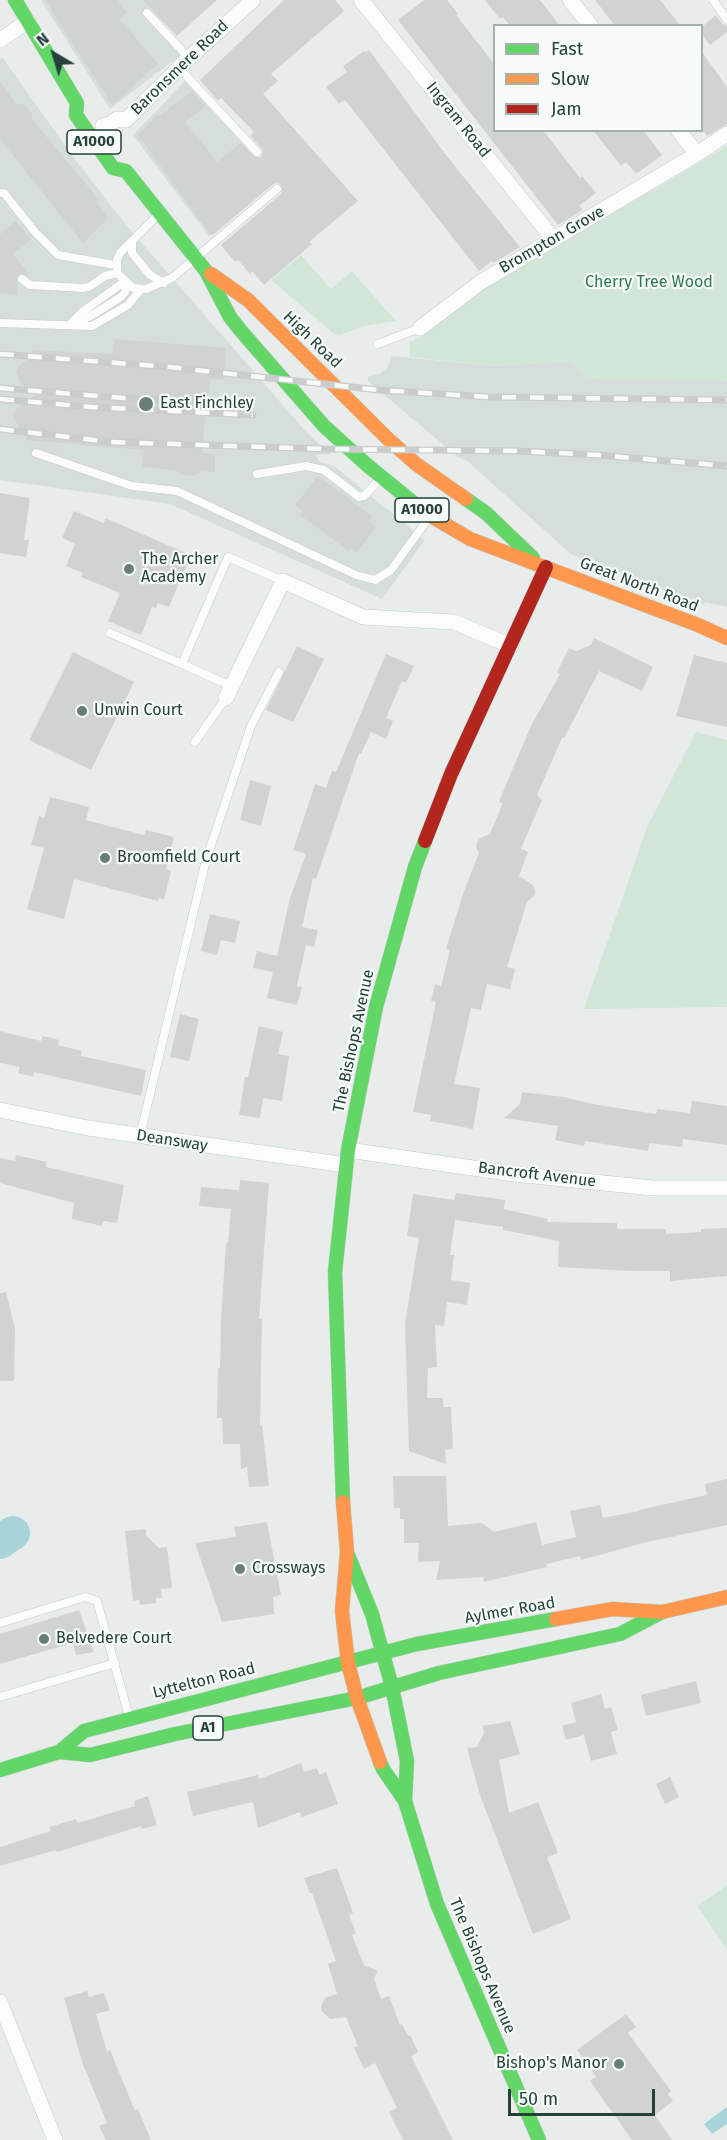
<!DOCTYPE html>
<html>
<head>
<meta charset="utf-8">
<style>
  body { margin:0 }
  #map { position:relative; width:727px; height:2140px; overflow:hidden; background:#e8edeb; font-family:"Fira Sans",sans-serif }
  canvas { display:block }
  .legend { position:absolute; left:493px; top:24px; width:210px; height:108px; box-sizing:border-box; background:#f7fbf9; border:2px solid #a3b1ad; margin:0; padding:8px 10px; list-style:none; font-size:18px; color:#24423a }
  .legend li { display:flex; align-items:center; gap:12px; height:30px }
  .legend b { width:30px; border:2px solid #a3b1ad }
  .north { position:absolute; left:24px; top:24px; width:60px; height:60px; -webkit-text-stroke:4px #f7fbf9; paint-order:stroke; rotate:322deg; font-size:16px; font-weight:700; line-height:24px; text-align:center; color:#24423a }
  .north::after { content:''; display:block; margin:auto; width:21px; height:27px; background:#24423a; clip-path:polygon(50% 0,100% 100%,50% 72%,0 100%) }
  .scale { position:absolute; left:508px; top:2089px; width:147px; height:27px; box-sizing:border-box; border:3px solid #24423a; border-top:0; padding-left:8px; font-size:18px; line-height:21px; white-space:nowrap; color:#24423a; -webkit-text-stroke:4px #f7fbf9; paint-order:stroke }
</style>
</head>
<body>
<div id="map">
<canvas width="727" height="2140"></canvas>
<ul class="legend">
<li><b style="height:8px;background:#63d668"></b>Fast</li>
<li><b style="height:8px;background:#ff974d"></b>Slow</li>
<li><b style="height:8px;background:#b3261e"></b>Jam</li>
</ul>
<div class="north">N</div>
<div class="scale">50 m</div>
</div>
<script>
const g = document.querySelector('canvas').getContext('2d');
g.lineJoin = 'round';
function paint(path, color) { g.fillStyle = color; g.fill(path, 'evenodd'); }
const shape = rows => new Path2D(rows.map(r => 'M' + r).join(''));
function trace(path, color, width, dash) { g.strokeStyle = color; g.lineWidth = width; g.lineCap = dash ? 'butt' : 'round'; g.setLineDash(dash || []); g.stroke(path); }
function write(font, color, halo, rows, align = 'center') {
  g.font = font + ' "Fira Sans",sans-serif'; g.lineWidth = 4.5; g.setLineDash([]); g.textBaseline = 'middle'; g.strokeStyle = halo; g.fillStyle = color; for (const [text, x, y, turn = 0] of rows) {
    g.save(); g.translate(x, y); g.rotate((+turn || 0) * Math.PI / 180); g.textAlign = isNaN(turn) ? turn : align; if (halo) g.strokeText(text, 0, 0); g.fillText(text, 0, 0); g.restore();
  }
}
paint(shape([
  [41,0,142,0,187,50,110,109],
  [2,57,77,162,127,226,308,434,331,454,316,455,320,462,334,466,425,540,382,599,170,504,0,480,0,59],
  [185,81,277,181,209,236,133,135],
  [392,356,494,366,570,361,727,359,727,607,705,602,704,605,571,554,467,461,458,457,368,381,368,377,379,374,388,367]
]), '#d6dedb');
paint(shape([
  [727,146,727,382,587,378,570,361,494,366,410,357,409,342,419,338,497,279,664,184],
  [301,255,331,289,352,271,396,321,365,326,339,335,333,333,271,280],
  [696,732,727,740,727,1007,584,1009,647,827],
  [727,1885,727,1949,697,1906]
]), '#d1e6d8');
paint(shape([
  [727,2107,727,2124,712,2134,704,2124]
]), '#a9d4db');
trace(shape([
  [0,1542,13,1533]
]), '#a9d4db', 34);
paint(shape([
  [45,0,118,0,127,13,119,19,158,64,112,105],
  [142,0,217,0,177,36],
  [284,0,335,0,344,11,271,74,278,81,263,94,358,201,309,242,312,244,264,285,252,271,250,274,238,260,235,262,221,245,281,194,282,186,278,183,273,184,213,235,210,234,138,135,157,115,159,116,192,91,206,106,185,122,217,162,241,143,253,156,261,157,263,150,250,136,254,132,221,98,218,101,200,80],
  [424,0,447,0,458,14,456,15,495,65,495,130,543,130,580,178,582,176,596,193,579,206,583,210,558,225,398,20],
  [485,0,540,0,560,26,510,26,503,17,500,19],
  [595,0,660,0,681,26,615,26],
  [716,15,722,24,727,26,727,32,710,45,702,34,702,27],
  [369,50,446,155,520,247,494,263,492,261,479,271,345,100,339,104,326,87,347,72,343,66,364,51,365,52],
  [702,52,727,87,727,124,707,136,702,129],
  [0,81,16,104,24,104,32,114,32,119,99,200,96,202,108,218,83,243,0,139],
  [593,130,643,130,662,155,636,174,626,162,621,166],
  [16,221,31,240,13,254,29,274,27,275,20,273,17,276,17,295,0,293,0,234],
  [114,339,226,348,224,380,210,379,204,428,202,453,215,454,215,472,203,471,193,476,183,475,174,470,142,467,144,450,26,440,27,430,19,427,13,417,15,410,36,394,21,384,16,372,19,366,32,356,32,350,112,354],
  [318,476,373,517,369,522,376,527,357,552,351,548,349,551,300,515,303,511,295,505],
  [0,493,30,498,24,540,29,540,26,557,0,553],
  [74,511,104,523,105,518,191,555,169,607,158,603,156,608,152,607,141,635,108,621,120,593,81,577,83,573,66,566,75,544,62,538],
  [594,638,653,667,642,691,599,671,564,738,562,738,537,795,542,800,521,849,528,852,519,876,533,885,535,890,535,895,527,902,507,967,515,969,510,989,487,984,481,1010,471,1008,454,1084,480,1088,473,1129,430,1121,431,1115,413,1112,436,1002,431,1001,435,984,441,986,450,950,446,949,464,891,479,853,476,847,477,842,480,838,490,834,503,803,499,802,507,782,531,726,560,674,557,672,569,648,576,651,591,645],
  [297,646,324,659,293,722,266,710],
  [73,652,134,682,91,770,29,740],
  [386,654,414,666,406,683,402,681,386,718,393,721,386,739,371,732,361,754,359,753,316,879,313,878,302,927,318,930,314,947,306,945,297,986,302,987,297,1005,267,998,273,972,253,968,257,951,277,956,290,898,306,854,293,850,315,784,326,788,332,771,336,772],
  [694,655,727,663,727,727,676,716],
  [250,780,271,786,261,826,240,820],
  [50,797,89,807,86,820,144,835,146,830,174,837,166,869,171,871,164,899,159,898,158,901,74,879,64,919,27,909,44,848,31,845,39,816,44,818],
  [210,914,240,921,235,943,221,940,217,955,201,951],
  [180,1014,199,1019,189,1061,170,1057],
  [259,1026,283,1032,278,1054,289,1056,282,1101,263,1098,260,1118,239,1115,245,1077,248,1077],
  [0,1031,41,1041,43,1036,59,1040,58,1045,82,1051,81,1056,146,1070,141,1096,34,1072,33,1077,18,1073,20,1067,0,1063],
  [522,1092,564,1097,593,1104,656,1114,657,1109,690,1113,692,1101,727,1106,727,1145,683,1139,682,1147,649,1143,648,1151,585,1141,584,1146,555,1140,558,1126,504,1118,520,1104],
  [16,1155,47,1162,46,1167,124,1185,117,1223,103,1221,102,1226,72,1219,74,1203,0,1183,0,1158,15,1161],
  [240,1180,269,1183,259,1319,262,1319,260,1425,262,1425,269,1486,249,1487,247,1467,241,1469,240,1444,223,1444,222,1418,217,1418,218,1368,220,1368,221,1319,226,1243,228,1243,231,1209,199,1206,201,1187,239,1190],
  [456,1193,505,1200,504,1209,548,1219,547,1222,617,1223,617,1229,666,1229,666,1234,701,1232,701,1229,727,1228,727,1276,670,1281,670,1271,631,1271,558,1267,559,1241,503,1230,503,1227,455,1220,450,1255,454,1255,451,1280,470,1283,467,1305,447,1302,444,1326,435,1325,437,1367,428,1368,427,1398,443,1398,443,1407,451,1407,453,1449,445,1450,446,1464,409,1451,405,1324,419,1238,407,1236,413,1194,454,1200],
  [6,1292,15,1329,14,1381,0,1381,0,1293],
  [393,1476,446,1476,448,1526,482,1523,494,1532,536,1522,542,1545,576,1537,570,1511,600,1505,603,1518,639,1511,639,1510,707,1495,705,1484,727,1479,727,1525,643,1543,581,1560,580,1556,546,1564,547,1567,484,1582,483,1577,436,1580,440,1561,418,1562,419,1543,404,1543,404,1519,400,1519,400,1508,394,1508],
  [267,1522,281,1595,273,1597,274,1614,222,1622,195,1543,236,1537,234,1527],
  [146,1529,146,1535,159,1548,167,1547,172,1588,161,1589,162,1598,156,1598,156,1603,140,1605,139,1600,133,1601,125,1531],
  [79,1610,94,1652,76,1655,73,1643,0,1664,0,1634],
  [696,1681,701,1703,646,1716,641,1695],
  [601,1694,605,1709,611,1707,618,1730,611,1732,617,1754,591,1761,584,1735,566,1740,562,1726,576,1722,571,1703],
  [510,1721,520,1754,499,1760,509,1813,538,1802,558,1853,547,1857,571,1919,533,1934,480,1795,467,1748,477,1747,484,1733,483,1726],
  [301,1763,304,1772,317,1768,319,1775,326,1772,338,1804,302,1817,300,1812,258,1828,253,1802,193,1816,187,1792,258,1775,259,1779],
  [670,1777,679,1797,665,1804,656,1784],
  [148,1796,157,1825,142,1829,141,1826,57,1852,56,1850,0,1866,0,1847,51,1831,49,1827,66,1822,76,1819,78,1823,135,1806,134,1801],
  [337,1868,353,1913,349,1915,356,1933,352,1935,364,1965,378,1971,374,1978,381,1999,389,1996,400,2025,402,2024,408,2036,410,2035,418,2052,411,2056,453,2140,403,2140,389,2112,397,2108,375,2063,364,2069,354,2048,358,2046,346,2017,330,2019,322,2011,321,2006,325,1998,337,1994,328,1964,336,1961,312,1893,310,1893,304,1878],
  [87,1991,89,1997,104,1993,110,2010,96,2014,107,2052,110,2050,135,2111,138,2109,151,2140,106,2140,99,2126,107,2123,82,2062,64,1998],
  [626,2014,636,2027,628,2033,671,2091,668,2094,673,2101,655,2115,672,2140,632,2140,590,2081,596,2077,577,2050]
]), '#cfd4d2');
const lane = shape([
  [713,0,727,20],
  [147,13,189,58],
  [179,68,257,152],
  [0,193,4,193,35,232,58,255,115,265],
  [157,216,120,253,117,260,117,273,133,288,146,289,172,278,277,189],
  [132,241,132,253,150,275,164,283],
  [22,279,30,285,83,288,89,287,105,276,117,273],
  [72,322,82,312,124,282],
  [0,323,92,326,128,305,141,289],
  [73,323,89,317,121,297,125,292,127,284],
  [378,344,420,328],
  [36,453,132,486,177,491,356,575,375,580,391,570,428,519],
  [257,474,306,466,324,470,359,497,364,496,379,480],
  [110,633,182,664,228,557,283,581],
  [182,664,231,686],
  [195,742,226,698],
  [140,1136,206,860,251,726,279,672],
  [0,1623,85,1597,97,1601,128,1713],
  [0,1697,115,1663]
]);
const street = shape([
  [361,0,554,240],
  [570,0,591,26],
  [0,40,28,21],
  [103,126,110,124,117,119,126,120,189,58,253,0],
  [678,130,697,154],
  [420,328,481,282,697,154,727,134],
  [226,698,283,581,363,617,454,622,511,646],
  [0,1110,88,1128,346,1165],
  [348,1150,514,1174,653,1188,727,1188],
  [0,2002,55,2140]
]);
const fast = shape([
  [15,0,77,103,76,115,113,168,126,171,206,271,230,317,241,331,324,426,367,465,426,513],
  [466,499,486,513,533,558],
  [343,1502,335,1272,348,1150,376,1007,415,867,425,841],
  [348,1555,372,1614,392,1687,407,1761,405,1801],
  [59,1752,90,1755,175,1734,357,1698,439,1673,620,1634,662,1612],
  [380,1762,383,1769,405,1801,437,1904,539,2140],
  [0,1770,59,1752,84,1731,417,1644,556,1619]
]);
const slow = shape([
  [211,274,248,300,388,439,416,464,466,499],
  [426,513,470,539,698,625,727,638],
  [343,1502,347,1552,342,1611,348,1663,357,1698,380,1762],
  [556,1619,613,1609,662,1612,727,1597]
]);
const jam = shape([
  [425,841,451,774,546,567]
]);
trace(lane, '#c5cac8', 9);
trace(street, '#c5cac8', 16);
trace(fast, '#c3cbc8', 15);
trace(slow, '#c3cbc8', 15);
trace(jam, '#c3cbc8', 15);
trace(lane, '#fcfcfc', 8);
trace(street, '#fcfcfc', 15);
trace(fast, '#63d668', 14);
trace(slow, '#ff974d', 14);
trace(jam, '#b3261e', 14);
const rail = shape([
  [0,354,169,367,379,390,489,397,727,400],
  [0,388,135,399,242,405],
  [0,399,91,407,253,415],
  [0,429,110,442,325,449,517,451,598,455,727,466]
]);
trace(rail, '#c9cdcc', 7);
trace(rail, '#f7fbf9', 4.5, [14]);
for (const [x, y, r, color] of [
  [146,404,8,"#697e78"],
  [129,569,6,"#697e78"],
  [82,711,6,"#697e78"],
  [105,858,6,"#697e78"],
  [240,1569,6,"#697e78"],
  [44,1639,6,"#697e78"],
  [619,2064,6,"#697e78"]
]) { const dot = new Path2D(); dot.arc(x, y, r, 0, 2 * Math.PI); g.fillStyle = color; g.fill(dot); trace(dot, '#f7fbf9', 2); }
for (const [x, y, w] of [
  [94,142,54],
  [422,510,54],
  [208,1728,30]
]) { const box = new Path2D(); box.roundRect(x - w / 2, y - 12, w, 24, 4.5); g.fillStyle = '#f7fbf9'; g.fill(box); trace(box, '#24423a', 1.5); }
write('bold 15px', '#24423a', null, [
  ["A1000",94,142],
  ["A1000",422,510],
  ["A1",208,1728]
]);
write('16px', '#24423a', '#f7fbf9', [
  ["Baronsmere Road",180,68,-44],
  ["Ingram Road",458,120,51],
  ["Brompton Grove",552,240,-30],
  ["High Road",312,340,44],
  ["Great North Road",639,585,21],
  ["The Bishops Avenue",354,1041,-78],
  ["Deansway",172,1141,9],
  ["Bancroft Avenue",537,1175,7],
  ["Aylmer Road",510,1611,-10],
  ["Lyttelton Road",204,1681,-14],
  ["The Bishops Avenue",482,1966,67]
]);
write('16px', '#2d7a4b', '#f7fbf9', [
  ["Cherry Tree Wood",649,283]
]);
write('16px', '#24423a', '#f7fbf9', [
  ["East Finchley",160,404],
  ["The Archer",141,560],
  ["Academy",141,578],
  ["Unwin Court",94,711],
  ["Broomfield Court",117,858],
  ["Crossways",252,1569],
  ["Belvedere Court",56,1639],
  ["Bishop's Manor",607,2064,"right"]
], 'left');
</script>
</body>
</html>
